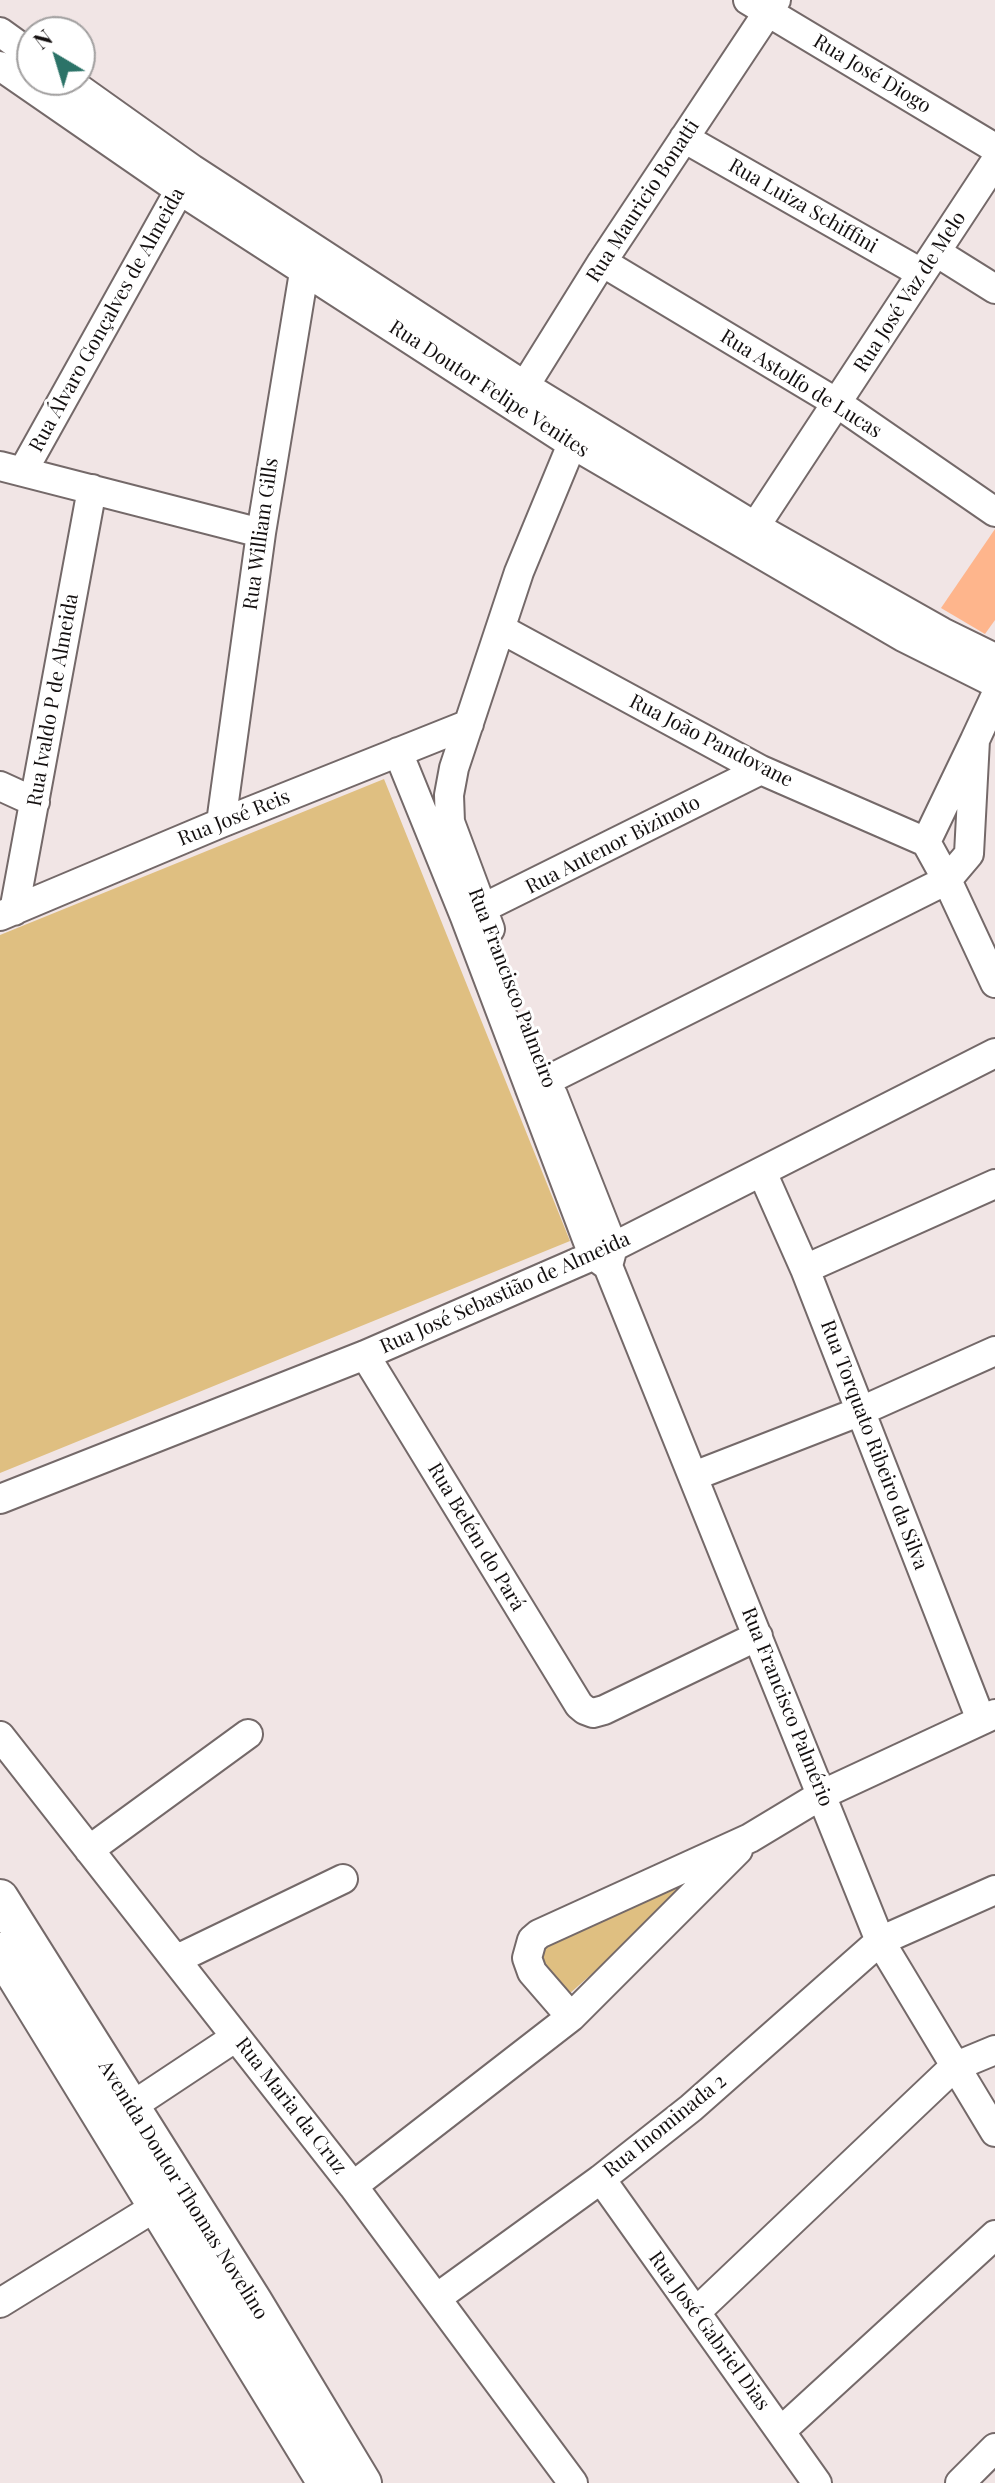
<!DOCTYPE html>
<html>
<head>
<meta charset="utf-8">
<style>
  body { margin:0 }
  #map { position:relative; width:995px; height:2483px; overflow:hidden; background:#f1e5e5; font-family:"Playfair Display",serif }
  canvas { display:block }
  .north { position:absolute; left:16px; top:16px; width:80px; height:80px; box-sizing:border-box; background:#fff; border:2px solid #a19f9f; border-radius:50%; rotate:322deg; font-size:22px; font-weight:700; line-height:32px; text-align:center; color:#141010 }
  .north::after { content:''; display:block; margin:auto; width:28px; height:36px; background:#2c7368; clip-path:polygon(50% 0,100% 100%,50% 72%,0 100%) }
</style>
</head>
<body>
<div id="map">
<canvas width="995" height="2483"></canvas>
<div class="north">N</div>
</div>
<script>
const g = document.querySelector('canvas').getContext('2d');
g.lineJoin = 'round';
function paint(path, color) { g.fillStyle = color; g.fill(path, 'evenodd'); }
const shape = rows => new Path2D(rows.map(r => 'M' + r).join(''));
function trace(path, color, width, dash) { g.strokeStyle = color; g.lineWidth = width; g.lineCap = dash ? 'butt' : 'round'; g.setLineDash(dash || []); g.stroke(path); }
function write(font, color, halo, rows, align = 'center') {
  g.font = font + ' "Playfair Display",serif'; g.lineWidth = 6; g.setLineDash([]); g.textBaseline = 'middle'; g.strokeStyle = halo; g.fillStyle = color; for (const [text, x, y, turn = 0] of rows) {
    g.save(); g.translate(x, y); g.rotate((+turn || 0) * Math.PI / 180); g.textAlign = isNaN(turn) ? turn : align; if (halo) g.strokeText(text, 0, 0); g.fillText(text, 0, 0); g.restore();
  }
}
paint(shape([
  [384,779,570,1241,0,1473,0,935],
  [711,1869,569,1994,539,1963,541,1943]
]), '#dfbf81');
paint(shape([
  [995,529,995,620,985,634,941,608]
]), '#feb58c');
const minor = shape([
  [748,0,995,148],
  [0,32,32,55],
  [0,66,178,189,572,444,903,637,995,683],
  [67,80,192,169,525,386,756,527,942,632,995,658],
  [684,138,921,273],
  [936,252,995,289],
  [602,262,837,403,995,512],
  [516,400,602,262,776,0],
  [0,466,261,533],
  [23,471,188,175],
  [745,542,995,162],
  [501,629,761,770,926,842],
  [995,697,975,740,969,854,947,880,995,983],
  [398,752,465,917,593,1255,608,1266,880,1941,995,2132],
  [0,786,35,802],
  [221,823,261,533,307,254],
  [14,911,92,489],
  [0,916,221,823,469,724],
  [465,917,761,770],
  [490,929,450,822,449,795,454,768,519,572,572,444],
  [530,1089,947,880,926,842,975,740],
  [553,1095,613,1247,608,1266],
  [762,1172,805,1269,981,1720],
  [805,1269,995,1184],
  [365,1355,579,1705,585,1710,593,1713,604,1710,758,1636],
  [694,1476,861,1411,995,1351],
  [0,1499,365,1355,613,1247,995,1053],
  [0,1736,353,2186,573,2483],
  [89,1850,248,1734],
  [177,1959,343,1879],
  [571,2017,532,1972,527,1958,532,1940,539,1934,750,1838,823,1794,995,1714],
  [132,2106,236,2037],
  [601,2179,817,2483],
  [353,2186,571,2017,738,1850],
  [438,2297,601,2179,691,2108,880,1941,995,1890],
  [0,2303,157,2206],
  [696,2312,954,2067,995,2050],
  [781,2431,995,2235],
  [960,2483,995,2448]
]);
const major = shape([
  [0,1898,254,2302,363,2483],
  [0,1951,326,2483]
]);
trace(minor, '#746969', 32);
trace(major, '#746969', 40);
trace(minor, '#fff', 28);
trace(major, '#fff', 36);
write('20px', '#141010', '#fff', [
  ["Rua José Diogo",872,74,31],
  ["Rua Mauricio Bonatti",643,201,-57],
  ["Rua Luiza Schiffini",803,206,30],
  ["Rua José Vaz de Melo",910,292,-57],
  ["Rua Álvaro Gonçalves de Almeida",107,320,-61],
  ["Rua Astolfo de Lucas",801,384,32],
  ["Rua Doutor Felipe Venites",489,389,33],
  ["Rua William Gills",261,534,-82],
  ["Rua Ivaldo P de Almeida",53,700,-80],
  ["Rua João Pandovane",711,741,27],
  ["Rua José Reis",234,818,-22],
  ["Rua Antenor Bizinoto",613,845,-27],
  ["Rua Francisco Palmeiro",512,988,69],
  ["Rua José Sebastião de Almeida",505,1293,-24],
  ["Rua Torquato Ribeiro da Silva",874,1445,69],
  ["Rua Belém do Pará",476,1537,59],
  ["Rua Francisco Palmério",787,1707,68],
  ["Rua Maria da Cruz",291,2106,52],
  ["Rua Inominada 2",665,2126,-39],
  ["Avenida Doutor Thomas Novelino",183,2190,58],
  ["Rua José Gabriel Dias",709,2331,54]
]);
</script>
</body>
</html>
